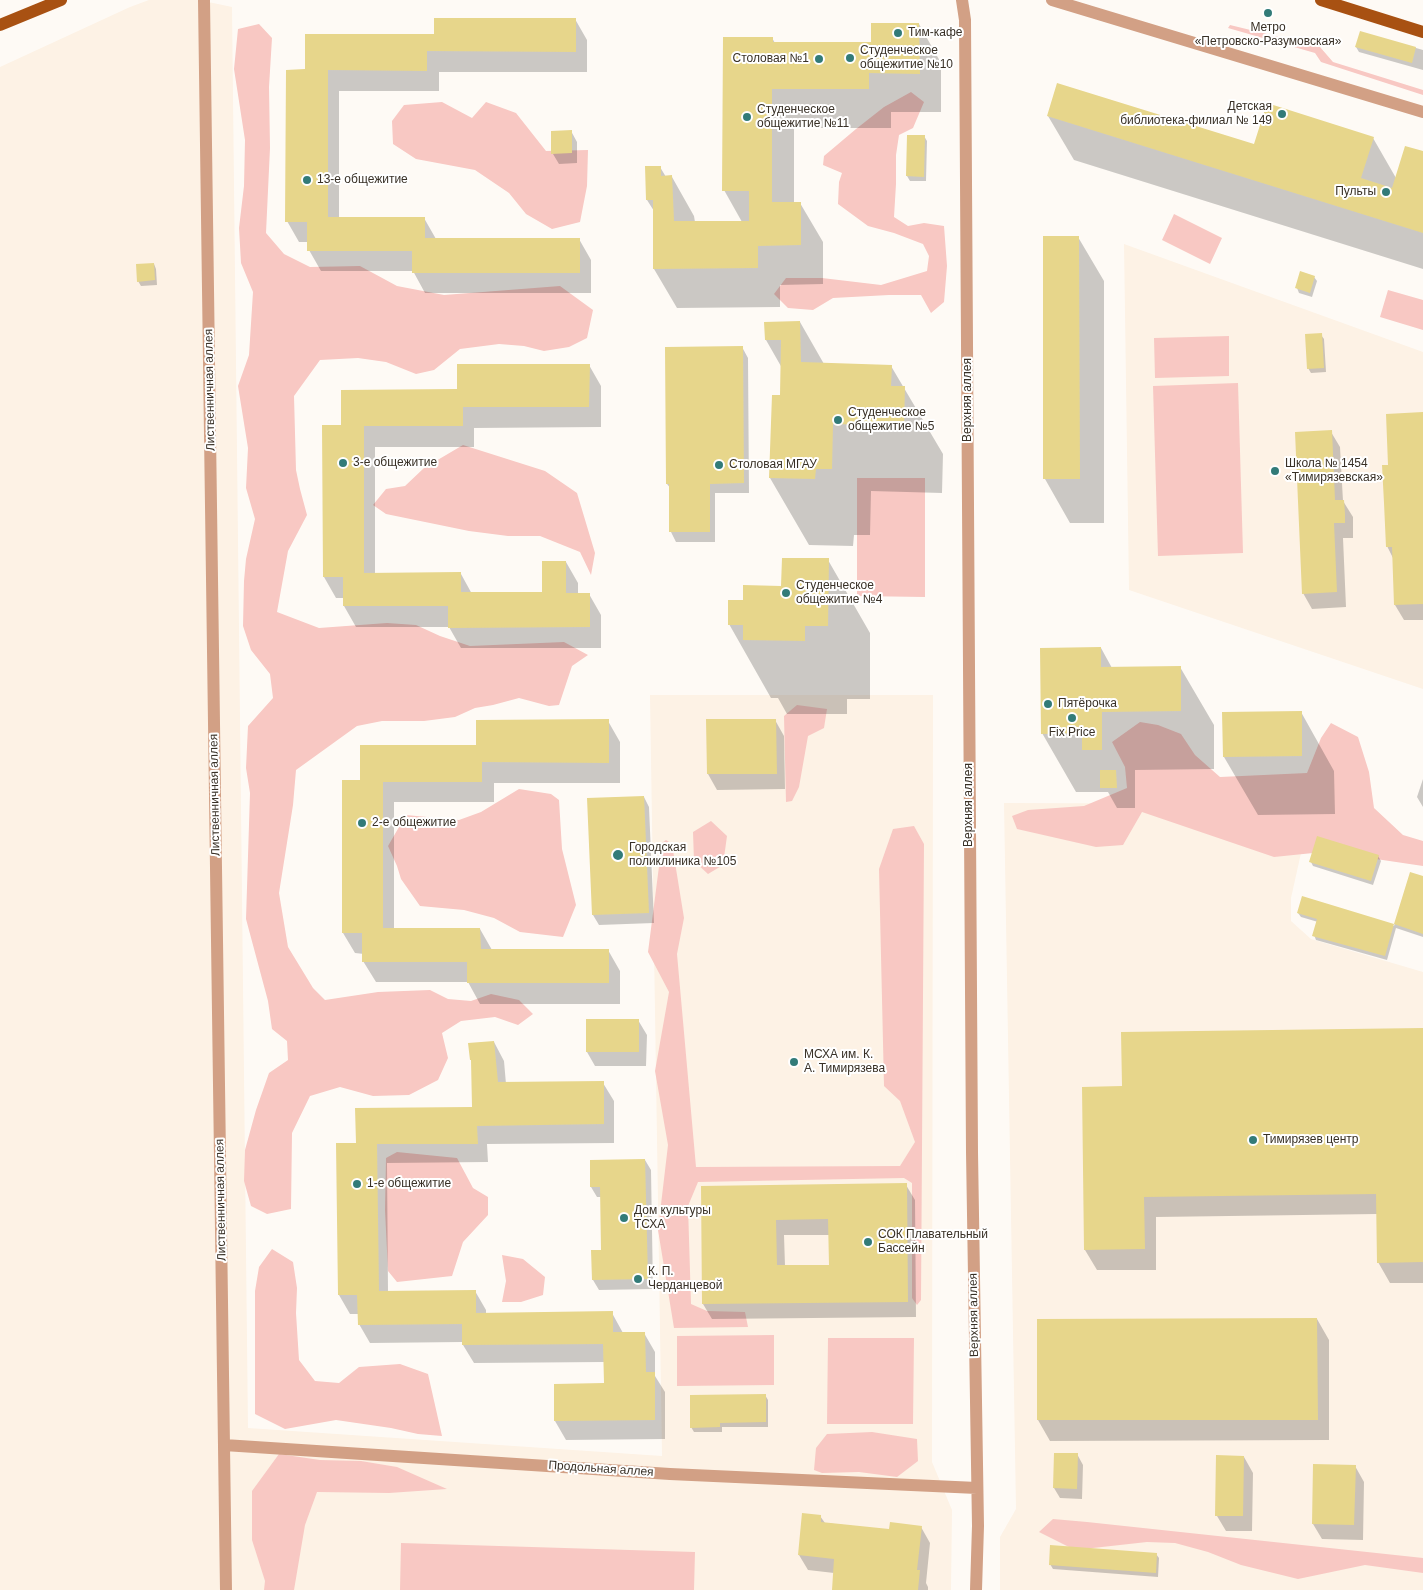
<!DOCTYPE html>
<html>
<head>
<meta charset="utf-8">
<style>
  body { margin:0 }
  canvas { display:block; background:#fefaf5 }
</style>
</head>
<body>
<canvas width="1423" height="1590"></canvas>
<script>
const g = document.querySelector('canvas').getContext('2d');
g.lineJoin = 'round';
function paint(path, color) { g.fillStyle = color; g.fill(path, 'evenodd'); }
const shape = rows => new Path2D(rows.map(r => 'M' + r).join(''));
function trace(path, color, width, dash) { g.strokeStyle = color; g.lineWidth = width; g.lineCap = dash ? 'butt' : 'round'; g.setLineDash(dash || []); g.stroke(path); }
function write(font, color, halo, rows, align = 'center') {
  g.font = font + ' Arial,sans-serif'; g.lineWidth = 4; g.setLineDash([]); g.textBaseline = 'middle'; g.strokeStyle = halo; g.fillStyle = color; for (const [text, x, y, turn = 0] of rows) {
    g.save(); g.translate(x, y); g.rotate((+turn || 0) * Math.PI / 180); g.textAlign = isNaN(turn) ? turn : align; if (halo) g.strokeText(text, 0, 0); g.fillText(text, 0, 0); g.restore();
  }
}
paint(shape([
  [149,0,199,0,232,7,248,1428,662,1456,650,695,933,695,932,1462,952,1510,951,1590,0,1590,0,67,130,7],
  [1124,244,1423,352,1423,689,1129,590],
  [1004,803,1285,804,1305,835,1291,898,1291,921,1311,939,1423,972,1423,1590,1000,1590,1000,1537,1016,1509]
]), '#fdf2e5');
paint(shape([
  [259,24,272,38,269,87,270,148,266,233,284,254,310,267,360,266,397,286,444,295,560,286,593,310,587,338,569,347,544,351,524,346,499,344,460,349,434,370,416,374,386,362,358,358,320,360,294,396,296,470,300,489,307,515,288,551,277,612,319,628,387,623,416,625,440,636,470,646,564,642,588,655,572,666,559,705,549,706,519,698,493,705,475,708,455,717,424,721,382,721,357,726,296,770,293,805,279,893,288,947,313,988,325,1000,378,992,430,990,448,999,471,1001,491,994,519,1000,533,1014,518,1025,495,1017,461,1021,442,1033,448,1058,438,1080,409,1095,373,1096,340,1087,310,1096,292,1133,291,1209,267,1214,251,1206,244,1181,245,1150,256,1110,269,1073,288,1060,287,1041,272,1029,268,1001,246,919,250,793,246,768,248,726,273,698,270,674,251,650,243,626,244,581,246,559,255,519,246,488,248,448,238,386,249,355,253,292,241,263,239,228,244,186,245,140,234,69,238,29],
  [1230,25,1320,47,1333,62,1423,90,1423,95,1321,62,1315,53,1228,28],
  [911,92,924,102,913,128,899,135,896,155,896,184,894,217,908,226,924,223,944,226,947,266,944,302,931,313,921,295,889,295,833,298,813,310,788,308,774,294,786,278,822,278,881,285,927,271,929,256,923,244,894,233,868,226,838,204,839,182,842,173,823,165,824,156,856,129,884,107],
  [442,102,472,118,486,102,516,113,546,151,588,150,587,186,580,222,552,229,526,214,509,193,475,170,416,159,393,144,392,121,404,105],
  [1174,214,1222,238,1210,264,1162,240],
  [1388,290,1423,300,1423,330,1380,317],
  [1229,336,1229,376,1155,378,1154,338],
  [1238,383,1243,553,1158,556,1153,386],
  [463,445,545,471,577,493,595,553,591,575,580,552,540,536,508,536,469,531,386,514,373,505,386,489,405,486,424,468],
  [857,478,925,478,925,597,857,596],
  [797,705,827,709,824,728,808,736,799,787,792,801,786,802,784,716],
  [1140,722,1158,725,1181,734,1195,755,1220,777,1307,773,1321,738,1331,723,1358,737,1369,772,1374,808,1403,835,1423,841,1423,866,1376,859,1313,853,1274,857,1142,812,1123,845,1096,847,1017,829,1012,816,1028,810,1084,806,1127,788,1125,767,1112,742],
  [519,789,551,794,559,800,562,849,576,905,563,937,520,932,494,918,464,910,420,906,401,879,397,866,388,846,406,815,459,820,481,812],
  [711,821,727,836,723,865,708,874,694,861,693,832],
  [914,826,924,844,921,1300,917,1305,912,1298,912,1183,904,1178,698,1182,688,1206,691,1304,707,1311,745,1312,748,1327,674,1328,658,1230,668,1145,655,1071,669,992,648,952,662,843,666,840,672,844,684,918,677,954,696,1167,900,1166,915,1142,900,1101,884,1086,879,869,893,829],
  [397,1152,457,1158,473,1188,488,1197,488,1215,463,1242,452,1276,397,1282,388,1271,385,1210,386,1158],
  [272,1249,293,1262,297,1288,296,1313,299,1360,315,1381,339,1383,359,1367,400,1364,428,1374,442,1436,418,1434,391,1428,336,1420,285,1429,255,1414,255,1291,259,1267],
  [502,1255,523,1259,545,1277,543,1295,521,1302,502,1302,506,1281],
  [774,1335,774,1385,677,1386,677,1336],
  [828,1338,914,1338,913,1424,827,1424],
  [872,1432,917,1439,918,1461,897,1477,859,1472,822,1473,814,1470,816,1448,827,1434],
  [279,1454,320,1460,361,1461,397,1467,447,1489,389,1493,317,1492,305,1525,294,1590,264,1590,265,1581,252,1540,252,1491],
  [1053,1519,1087,1522,1423,1558,1423,1573,1365,1565,1298,1579,1241,1565,1208,1552,1175,1543,1147,1542,1075,1550,1039,1532],
  [401,1543,695,1552,694,1590,400,1590]
]), '#f8c8c3');
paint(shape([
  [575,19,587,40,587,72,439,72,439,91,339,91,339,218,424,218,436,239,579,239,591,260,591,293,425,293,413,271,321,271,309,250,309,242,299,242,287,221,307,71,435,35],
  [919,24,941,63,941,112,891,112,891,128,794,128,794,203,800,203,823,242,823,284,780,285,780,307,677,308,654,269,654,211,647,200,660,167,666,177,672,177,694,216,695,222,742,222,724,190,772,38,775,43,872,43],
  [1361,32,1423,50,1423,70,1359,52,1356,47],
  [1048,116,1255,146,1373,138,1396,178,1423,153,1423,269,1074,160],
  [571,131,577,142,577,163,559,164,553,154],
  [908,136,924,136,927,141,926,181,910,181,907,176],
  [1078,237,1104,281,1104,523,1070,523,1045,479],
  [154,264,156,269,157,285,141,286,138,281],
  [1314,277,1317,281,1312,297,1299,293,1297,288],
  [800,322,824,364,891,366,943,454,942,493,871,491,870,535,854,535,853,546,809,545,770,478,781,397,782,368,766,340],
  [1321,335,1324,339,1326,372,1311,373,1308,368],
  [742,347,748,358,749,493,715,493,715,542,676,542,671,532,671,489,667,484],
  [589,365,601,386,601,427,474,428,474,447,375,447,375,574,461,574,472,594,543,594,566,562,578,583,578,594,589,594,601,615,601,648,461,648,449,627,356,627,344,606,344,598,336,598,324,577,324,426,342,426,458,391],
  [1423,414,1423,620,1404,620,1395,605,1393,558,1387,546,1389,466],
  [1331,432,1340,447,1343,501,1353,517,1353,538,1343,538,1346,607,1312,609,1303,593],
  [828,560,870,633,870,699,847,699,847,714,787,714,778,698,771,698,729,624,745,601,783,587],
  [1101,648,1112,668,1180,667,1214,725,1214,769,1135,770,1135,808,1117,808,1108,792,1076,792,1042,733],
  [1301,712,1334,771,1335,814,1258,815,1224,757,1223,714],
  [708,720,775,720,784,736,785,789,717,790,708,774],
  [608,721,620,742,620,783,494,783,494,802,394,802,394,929,480,929,492,950,608,950,620,971,620,1004,480,1004,468,982,376,982,363,961,364,954,355,953,343,933,362,782,478,746],
  [1423,779,1423,807,1417,797],
  [644,797,649,807,654,923,599,925,593,915],
  [1378,856,1381,861,1373,885,1313,866,1311,862],
  [1411,874,1423,877,1423,937,1396,928,1387,960,1316,940,1314,935,1318,922,1301,917,1298,913,1303,897,1394,926],
  [638,1020,647,1035,646,1066,595,1066,587,1052],
  [1423,1029,1423,1283,1390,1283,1378,1262,1377,1214,1156,1217,1156,1270,1097,1270,1085,1250,1123,1088],
  [494,1042,504,1061,506,1084,603,1083,614,1101,614,1143,487,1144,488,1162,387,1163,388,1292,475,1291,486,1310,486,1314,612,1313,623,1333,644,1333,655,1352,655,1376,665,1392,665,1439,566,1440,555,1421,555,1385,605,1385,605,1362,474,1363,463,1345,463,1342,370,1343,359,1324,359,1314,350,1314,339,1295,338,1144,357,1144,473,1108,472,1063,470,1044],
  [645,1160,651,1170,653,1289,599,1290,593,1280,603,1251,601,1197,597,1197,591,1187],
  [906,1185,915,1200,916,1317,712,1319,703,1304,702,1187],
  [784,1235,830,1235,830,1266,785,1266],
  [1317,1319,1329,1340,1329,1440,1050,1441,1038,1420],
  [765,1395,768,1400,768,1427,722,1427,722,1432,694,1432,691,1427],
  [1055,1454,1077,1454,1083,1465,1082,1499,1060,1498,1054,1488],
  [1244,1457,1253,1473,1252,1531,1226,1531,1217,1516],
  [1355,1466,1364,1482,1363,1540,1322,1539,1313,1524],
  [820,1516,825,1523,890,1530,921,1527,930,1543,926,1583,928,1587,928,1590,833,1590,834,1573,808,1570,799,1555],
  [1156,1554,1159,1558,1158,1577,1053,1569,1050,1564]
]), '#0003');
paint(shape([
  [434,18,576,18,576,52,427,51,427,71,328,70,328,217,425,217,425,238,580,238,580,273,412,273,412,251,307,251,307,222,285,222,286,70,305,69,305,34,434,34],
  [871,23,919,23,920,74,869,73,869,89,772,89,772,202,801,202,801,245,758,246,758,268,653,269,653,200,646,200,645,166,661,166,661,176,672,175,674,221,749,221,749,191,722,191,723,37,773,37,773,42,871,42],
  [1360,31,1416,47,1412,63,1355,47],
  [1057,83,1254,144,1267,103,1374,137,1361,178,1392,188,1405,146,1423,151,1423,233,1047,116],
  [572,130,572,153,551,154,551,131],
  [907,135,925,135,924,177,906,176],
  [1043,236,1079,236,1080,479,1043,479],
  [154,263,155,280,137,282,136,264],
  [1300,271,1315,276,1310,293,1295,288],
  [800,321,801,362,892,365,891,386,905,386,904,426,833,424,832,469,816,469,815,479,769,478,772,395,780,395,781,340,765,340,764,322],
  [1322,333,1324,368,1307,369,1305,334],
  [743,346,744,483,710,484,710,532,669,532,669,484,666,484,665,347],
  [457,364,590,364,589,407,463,407,463,426,364,426,364,573,461,572,461,592,542,592,542,561,566,561,566,593,590,593,590,627,448,628,448,606,343,606,343,577,323,577,322,425,341,425,341,390,457,389],
  [1423,412,1423,604,1394,605,1392,547,1386,547,1384,503,1382,465,1388,465,1386,414],
  [1332,430,1335,500,1344,500,1345,514,1345,523,1334,523,1337,592,1302,594,1295,432],
  [782,558,829,558,828,626,805,626,805,641,743,640,743,625,728,625,728,600,743,600,743,585,781,586],
  [1101,647,1101,667,1181,666,1181,711,1102,712,1102,750,1082,750,1082,733,1041,734,1040,648],
  [1302,711,1302,756,1223,757,1222,712],
  [609,719,609,763,482,762,482,782,383,782,383,928,480,928,481,949,609,949,609,983,467,983,467,962,362,962,362,933,342,933,342,780,360,780,360,745,476,745,476,720],
  [706,719,776,719,777,774,707,774],
  [1100,770,1116,770,1117,788,1100,788],
  [644,796,649,913,592,915,587,798],
  [1317,836,1379,855,1371,881,1309,862],
  [1410,872,1423,876,1423,934,1394,924],
  [1302,896,1394,924,1385,956,1312,936,1317,919,1297,913],
  [586,1019,639,1019,639,1052,586,1052],
  [1423,1028,1423,1262,1377,1263,1376,1194,1144,1197,1145,1249,1084,1250,1082,1087,1122,1086,1121,1032],
  [494,1041,498,1082,604,1081,604,1124,477,1126,478,1144,377,1144,379,1291,476,1290,476,1313,613,1311,613,1332,645,1332,646,1372,655,1372,655,1420,554,1421,554,1384,604,1383,603,1344,462,1345,462,1324,358,1325,357,1295,338,1295,336,1143,356,1143,355,1108,472,1107,471,1060,470,1060,468,1043],
  [645,1159,648,1279,592,1280,591,1250,601,1250,600,1187,590,1187,590,1160],
  [907,1183,908,1302,702,1304,701,1186],
  [828,1219,829,1265,777,1265,776,1220],
  [1317,1318,1318,1420,1037,1420,1037,1319],
  [766,1394,766,1422,720,1423,720,1427,690,1428,690,1395],
  [1054,1453,1078,1453,1077,1489,1053,1488],
  [1216,1455,1244,1456,1243,1516,1215,1516],
  [1313,1464,1356,1465,1354,1525,1312,1524],
  [802,1513,821,1515,821,1522,889,1529,890,1522,922,1526,917,1570,920,1570,918,1590,832,1590,834,1559,798,1555],
  [1050,1545,1157,1553,1156,1573,1049,1565]
]), '#e7d68b');
trace(shape([
  [204,0,226,1590],
  [962,0,965,20,972,1152,978,1526,976,1590],
  [1052,0,1423,112],
  [224,1445,670,1474,977,1488]
]), '#d2a085', 12);
trace(shape([
  [1321,0,1423,32],
  [0,25,61,0]
]), '#a85112', 12);
for (const [x, y, r, color] of [
  [1268,13,5,"#327b78"],
  [898,33,5,"#327b78"],
  [850,58,5,"#327b78"],
  [819,59,5,"#327b78"],
  [1282,114,5,"#327b78"],
  [747,117,5,"#327b78"],
  [307,180,5,"#327b78"],
  [1386,192,5,"#327b78"],
  [838,420,5,"#327b78"],
  [343,463,5,"#327b78"],
  [719,465,5,"#327b78"],
  [1275,471,5,"#327b78"],
  [786,593,5,"#327b78"],
  [1048,704,5,"#327b78"],
  [1072,718,5,"#327b78"],
  [362,823,5,"#327b78"],
  [618,855,6,"#327b78"],
  [794,1062,5,"#327b78"],
  [1253,1140,5,"#327b78"],
  [357,1184,5,"#327b78"],
  [624,1218,5,"#327b78"],
  [868,1242,5,"#327b78"],
  [638,1279,5,"#327b78"]
]) { const dot = new Path2D(); dot.arc(x, y, r, 0, 2 * Math.PI); g.fillStyle = color; g.fill(dot); trace(dot, '#fff', 2); }
write('12px', '#383026', '#fff', [
  ["Метро",1268,28,"center"],
  ["«Петровско-Разумовская»",1268,42,"center"],
  ["Тим-кафе",908,33],
  ["Студенческое",860,51],
  ["общежитие №10",860,65],
  ["Столовая №1",809,59,"right"],
  ["Детская",1272,107,"right"],
  ["библиотека-филиал № 149",1272,121,"right"],
  ["Студенческое",757,110],
  ["общежитие №11",757,124],
  ["13-е общежитие",317,180],
  ["Пульты",1376,192,"right"],
  ["Студенческое",848,413],
  ["общежитие №5",848,427],
  ["3-е общежитие",353,463],
  ["Школа № 1454",1285,464],
  ["«Тимирязевская»",1285,478],
  ["Столовая МГАУ",729,465],
  ["Студенческое",796,586],
  ["общежитие №4",796,600],
  ["Пятёрочка",1058,704],
  ["Fix Price",1072,733,"center"],
  ["2-е общежитие",372,823],
  ["Городская",629,848],
  ["поликлиника №105",629,862],
  ["МСХА им. К.",804,1055],
  ["А. Тимирязева",804,1069],
  ["Тимирязев центр",1263,1140],
  ["1-е общежитие",367,1184],
  ["Дом культуры",634,1211],
  ["ТСХА",634,1225],
  ["СОК Плавательный",878,1235],
  ["Бассейн",878,1249],
  ["К. П.",648,1272],
  ["Черданцевой",648,1286]
], 'left');
write('12px', '#383026', '#fff', [
  ["Лиственничная аллея",210,390,-91],
  ["Верхняя аллея",968,400,-90],
  ["Лиственничная аллея",215,795,-91],
  ["Верхняя аллея",969,805,-90],
  ["Лиственничная аллея",221,1200,-91],
  ["Верхняя аллея",974,1315,-91],
  ["Продольная аллея",601,1469,4]
]);
</script>
</body>
</html>
